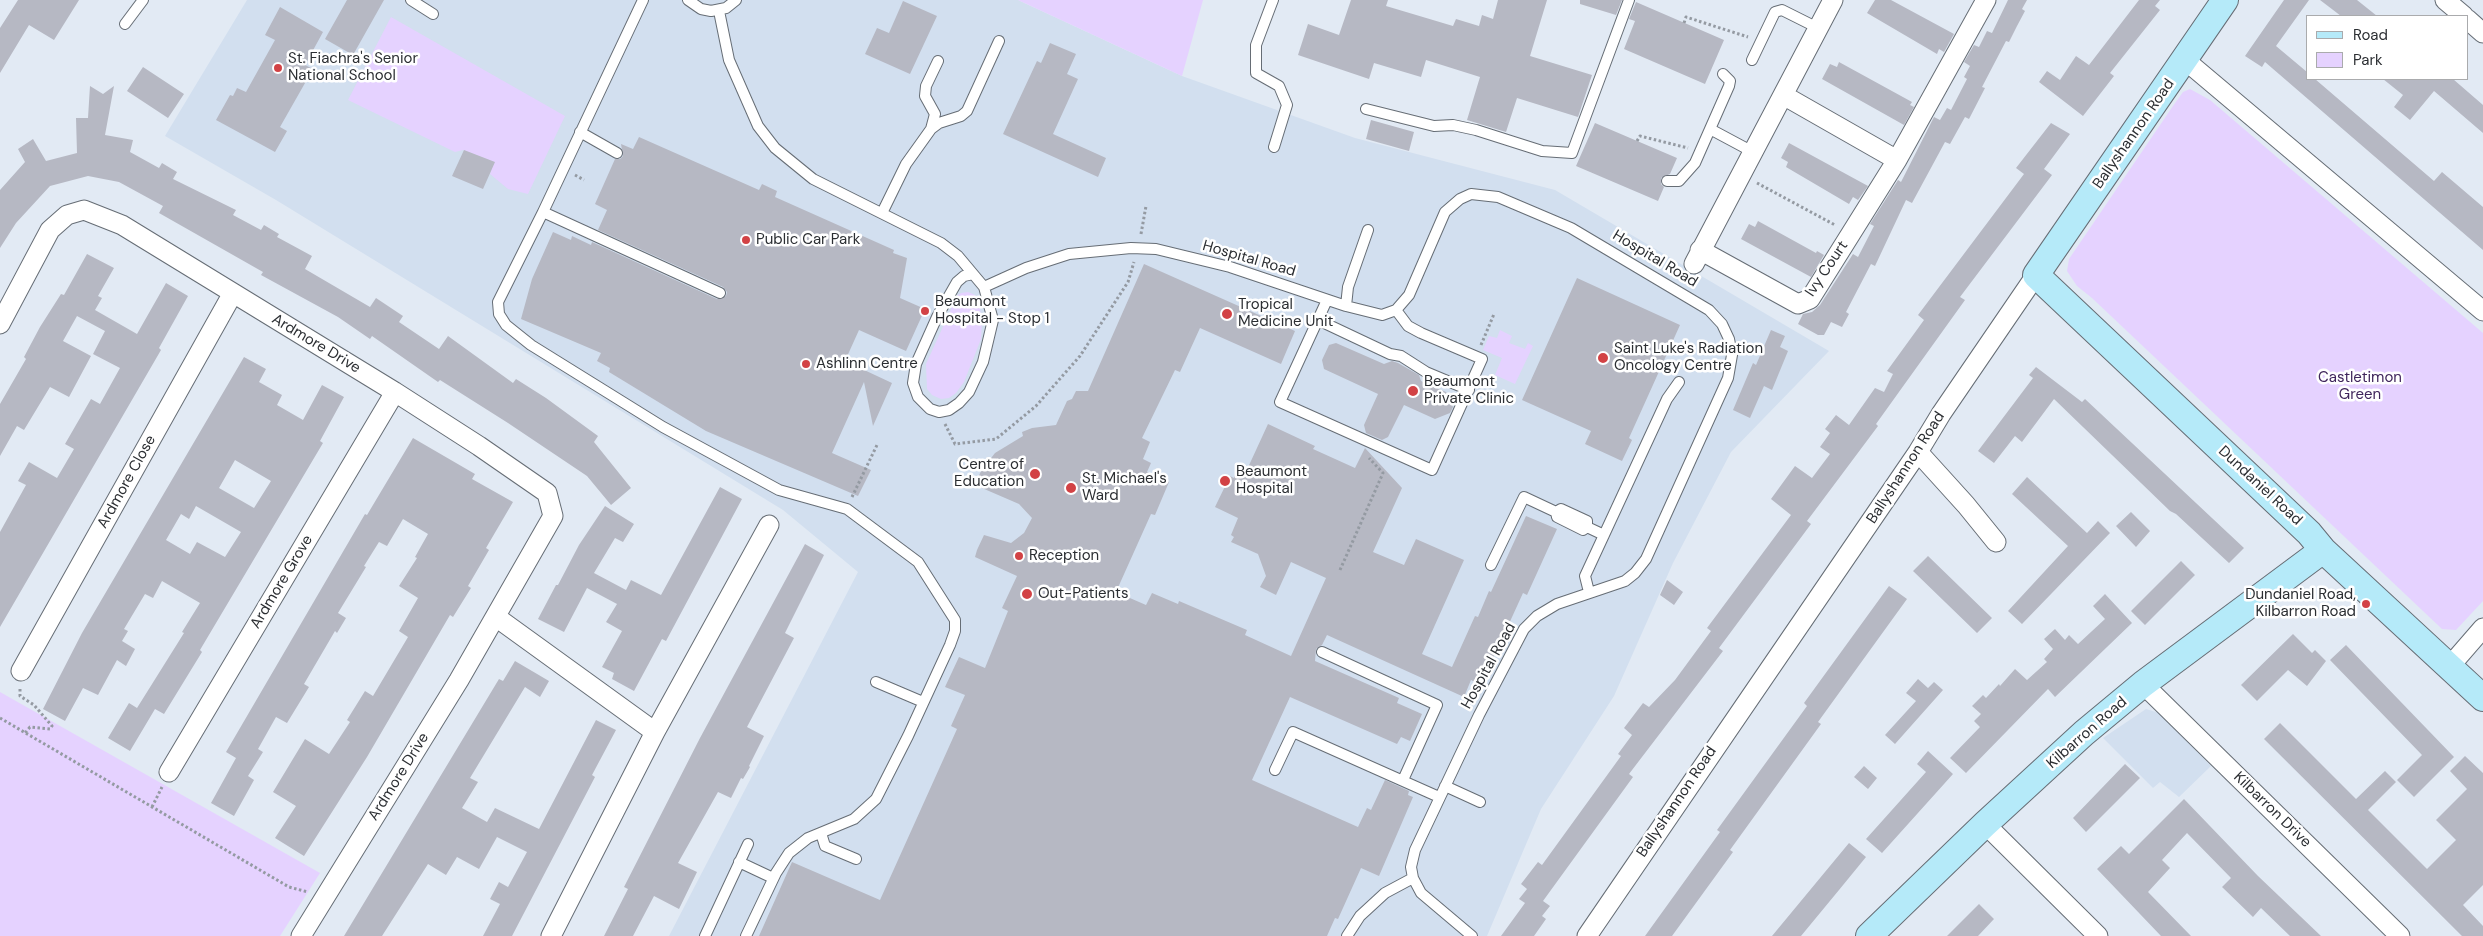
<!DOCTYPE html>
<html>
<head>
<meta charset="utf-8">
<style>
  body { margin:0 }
  #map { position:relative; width:2483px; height:936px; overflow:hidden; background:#e2eaf4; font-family:"DM Sans",sans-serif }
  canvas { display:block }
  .legend { position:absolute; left:2306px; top:15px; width:162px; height:65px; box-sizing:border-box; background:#fff; border:1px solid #aaabad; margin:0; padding:6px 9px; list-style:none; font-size:15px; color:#2b2e32 }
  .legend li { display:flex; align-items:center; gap:10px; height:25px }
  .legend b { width:25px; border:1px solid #aaabad }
</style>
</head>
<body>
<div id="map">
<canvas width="2483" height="936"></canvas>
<ul class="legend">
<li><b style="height:6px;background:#b5eaf9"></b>Road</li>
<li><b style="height:14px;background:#e5d2ff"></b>Park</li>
</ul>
</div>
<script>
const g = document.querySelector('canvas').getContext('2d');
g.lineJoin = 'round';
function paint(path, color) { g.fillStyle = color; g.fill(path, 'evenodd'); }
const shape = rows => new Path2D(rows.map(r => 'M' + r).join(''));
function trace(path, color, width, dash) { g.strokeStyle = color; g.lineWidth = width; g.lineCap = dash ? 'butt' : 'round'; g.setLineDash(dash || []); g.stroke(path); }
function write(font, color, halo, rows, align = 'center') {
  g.font = font + ' "DM Sans",sans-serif'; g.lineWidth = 5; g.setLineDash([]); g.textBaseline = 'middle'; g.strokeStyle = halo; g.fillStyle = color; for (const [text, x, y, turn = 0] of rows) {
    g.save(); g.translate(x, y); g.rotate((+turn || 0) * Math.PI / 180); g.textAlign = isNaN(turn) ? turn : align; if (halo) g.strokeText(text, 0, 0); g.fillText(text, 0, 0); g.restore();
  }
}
paint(shape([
  [247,0,1018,0,1182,76,1355,138,1555,190,1829,351,1731,452,1673,563,1614,696,1541,809,1487,936,669,936,858,572,783,510,276,200,165,136],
  [2146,709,2159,713,2211,766,2179,797,2160,782,2153,788,2103,738]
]), '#d2dfef');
paint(shape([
  [1018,0,1203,0,1182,76],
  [391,17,565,116,528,194,508,189,490,174,494,162,463,150,455,152,348,100],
  [2190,89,2210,100,2483,333,2483,601,2456,630,2442,629,2092,298,2077,286,2067,271,2069,259,2173,106,2183,92],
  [968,292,975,295,979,303,982,321,981,339,964,382,956,393,949,398,941,399,932,395,927,389,926,364,957,296,961,293],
  [1500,330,1512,336,1509,343,1525,349,1528,343,1533,346,1515,384,1495,375,1502,358,1483,350,1489,336,1497,338],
  [0,692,320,873,280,936,0,936]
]), '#e5d2ff');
paint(shape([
  [18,0,79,0,54,40,29,25,0,73,0,28],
  [347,0,384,0,353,55,325,39],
  [1351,0,1388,0,1386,6,1453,26,1456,19,1479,26,1482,15,1493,19,1498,0,1547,0,1530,56,1592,75,1578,117,1517,98,1506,132,1467,120,1480,77,1426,60,1421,77,1374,63,1369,79,1298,55,1308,24,1339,35],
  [1580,0,1622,0,1616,15,1580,4],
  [1875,0,1891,0,1954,34,1944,52,1939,49,1937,54,1867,13],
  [2008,0,2027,0,2022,9,2025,11,2017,26,2009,42,2006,41,1982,87,1985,88,1969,119,1965,117,1950,144,1945,142,1912,203,1906,200,1875,266,1871,264,1846,312,1849,314,1842,327,1831,322,1824,335,1818,335,1798,324,1803,314,1812,312,1820,305,1853,254,1858,257,1874,226,1870,224,1898,180,1901,182,1934,117,1940,120,1947,108,1951,110,1967,79,1964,77,1970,66,1964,62,1974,45,1979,47,1987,31,1992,33],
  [2139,0,2160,0,2155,6,2160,10,2110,73,2114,76,2083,116,2039,82,2047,71,2060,80,2076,56,2089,65],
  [2284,0,2309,0,2276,46,2307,72,2307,79,2315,79,2434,181,2442,172,2483,207,2483,250,2265,62,2262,67,2245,56],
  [2320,0,2357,0,2377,16,2341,16],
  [903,1,937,16,910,74,865,54,877,28,889,33],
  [1636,2,1724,40,1705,84,1624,49,1635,21,1629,19],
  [280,7,323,32,305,65,313,69,280,127,287,131,275,152,216,120,230,95,233,96,237,88,246,92,275,40,265,35],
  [1050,43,1076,54,1067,74,1078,79,1053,134,1106,158,1098,177,1003,134,1037,61,1041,63],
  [1839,62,1912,102,1910,105,1914,107,1904,125,1822,79,1830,64,1837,67],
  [143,67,184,94,168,118,127,91],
  [2383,79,2453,79,2483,105,2483,133,2434,91,2410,120,2394,107,2403,95],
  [90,86,103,94,114,86,105,135,133,140,130,152,159,168,162,163,177,172,173,179,236,210,233,215,261,230,264,225,279,234,277,237,312,256,305,269,370,307,376,298,403,316,399,322,439,349,448,336,513,383,516,379,546,398,598,436,594,442,631,488,611,505,587,476,508,423,440,380,438,382,372,336,370,339,338,317,261,275,263,272,159,213,163,206,119,182,88,176,50,186,16,223,0,248,0,190,25,162,18,149,33,139,46,161,77,153,76,118,88,118],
  [1371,120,1414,132,1409,151,1366,139],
  [1595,123,1677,158,1670,174,1661,178,1661,184,1664,187,1658,201,1576,166],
  [2051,123,2070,134,2044,169,2052,175,1960,297,1965,300,1876,424,1878,426,1807,521,1811,524,1719,648,1723,651,1629,774,1633,777,1543,901,1550,906,1542,916,1546,919,1534,936,1501,936,1525,903,1519,899,1527,889,1521,884,1538,862,1542,865,1621,756,1618,754,1632,735,1624,728,1643,703,1649,707,1675,680,1711,631,1707,628,1791,515,1771,499,1795,466,1812,478,1830,454,1820,447,1830,433,1825,429,1836,415,1849,425,1875,388,1884,392,1893,374,1887,371,1924,320,1918,315,2024,174,2016,168],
  [639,137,759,190,762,184,777,191,775,197,894,250,893,253,907,258,900,298,925,309,906,351,859,330,845,361,892,383,873,426,864,382,832,453,871,470,858,496,706,431,609,372,610,368,597,361,601,353,521,319,532,279,553,232,571,240,572,236,591,245,592,242,717,299,726,296,727,292,723,287,598,230,607,210,595,204,615,159,620,159,623,156,621,144,633,149],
  [1789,143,1868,186,1858,200,1853,197,1849,204,1786,167,1788,162,1781,158],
  [464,150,495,162,483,189,452,176],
  [1758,221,1816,253,1817,251,1824,255,1811,277,1741,239,1749,224,1755,227],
  [87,254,114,268,98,296,102,298,95,310,137,334,166,283,188,296,159,348,161,350,0,627,0,532,26,485,18,481,29,462,57,478,74,449,65,444,91,399,100,404,120,368,93,354,105,331,77,316,63,341,91,356,69,397,50,387,24,430,17,426,0,456,0,404,26,359,24,357,40,327,61,294,64,295],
  [1144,264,1295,331,1281,364,1200,328,1180,372,1175,370,1142,438,1150,442,1143,459,1151,463,1147,472,1169,482,1155,515,1151,514,1116,592,1146,605,1152,593,1178,604,1179,601,1247,630,1245,635,1291,656,1326,578,1291,562,1276,595,1260,587,1266,576,1258,554,1231,542,1234,537,1231,535,1238,518,1215,507,1230,476,1234,478,1237,470,1245,474,1268,424,1315,446,1313,449,1355,468,1365,448,1402,488,1373,552,1404,565,1416,539,1464,560,1422,654,1452,667,1475,616,1478,617,1489,591,1491,592,1526,516,1557,529,1527,595,1523,593,1481,685,1471,680,1464,697,1327,635,1322,645,1316,649,1315,661,1399,698,1397,703,1422,714,1410,741,1401,737,1397,744,1290,697,1252,780,1358,827,1367,808,1371,810,1385,780,1409,791,1408,795,1413,797,1379,876,1361,868,1338,919,1335,918,1327,936,759,936,792,862,880,900,957,729,951,726,965,695,945,687,959,657,985,668,1008,611,1002,608,1017,576,975,557,977,550,984,535,1011,543,1024,533,1032,518,1019,504,975,485,981,471,995,453,1023,436,1022,432,1032,428,1056,425,1067,401,1072,399,1076,391,1088,391],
  [1577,278,1680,325,1629,438,1632,440,1622,461,1585,444,1591,431,1522,400],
  [1771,330,1785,336,1780,347,1788,351,1772,390,1764,386,1750,418,1733,410,1753,363,1756,365],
  [1336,343,1384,364,1392,361,1398,363,1419,375,1421,381,1446,392,1453,407,1450,413,1435,419,1404,405,1388,437,1382,440,1366,433,1364,425,1378,394,1324,369,1322,360,1329,345],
  [244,357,266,369,259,382,282,395,277,405,303,420,322,385,344,397,320,441,323,443,200,650,202,652,164,714,155,709,130,751,108,738,129,703,137,708,184,633,182,632,200,603,162,581,153,598,145,594,124,629,128,631,122,641,135,649,126,666,117,660,98,695,83,688,65,721,43,709,82,633],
  [235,460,271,481,254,508,219,488],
  [196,506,241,532,225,557,197,542,190,554,166,540,181,514,189,519],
  [2036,367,2082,402,2085,399,2244,548,2229,563,2176,514,2170,511,2054,399,2022,442,2015,436,1994,463,1978,451,2033,378,2029,375],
  [413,438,475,474,472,479,513,502,486,548,489,550,468,586,471,588,453,617,450,615,367,757,304,856,275,838,296,806,273,792,305,739,329,754,350,722,347,720,365,691,373,696,408,637,399,631,418,598,399,586,417,558,415,557,428,534,403,519,387,546,379,542,364,566,366,567,338,613,346,618,337,633,335,631,304,684,309,687,287,723,276,717,258,749,263,752,248,776,254,780,234,816,211,803,236,758,226,752,365,514,367,515],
  [2027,477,2087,533,2098,521,2110,533,2022,624,2008,611,2068,546,2012,494],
  [720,487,742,499,666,641,662,639,634,691,612,679,614,673,602,667,622,631,606,622,617,604,587,588,564,632,538,619,556,585,558,585,579,545,605,506,634,524,623,542,615,538,594,573,626,590,631,580,661,595],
  [2131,512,2150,531,2136,547,2116,526],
  [805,544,824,555,785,633,794,638,747,727,764,736,749,766,750,767,743,779,741,778,731,798,718,792,678,863,697,872,679,909,654,896,633,936,604,936,628,889,624,887,700,738],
  [1928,556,1992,618,1977,633,1913,571],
  [2181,561,2195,575,2145,625,2131,611],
  [1667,580,1683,592,1674,605,1660,595],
  [1889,586,1907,599,1818,722,1821,724,1730,850,1733,852,1672,936,1645,936,1720,832,1717,830,1807,706,1804,703],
  [2105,594,2132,623,2055,697,2048,689,1966,773,1950,758,1980,727,1974,721,1981,714,1972,706,1983,695,1986,698,1999,684,2000,686,2015,669,2027,680,2047,662,2044,659,2053,649,2044,639,2055,629,2065,640,2069,635,2078,644,2105,619,2093,606],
  [2293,634,2312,653,2315,650,2326,661,2307,686,2288,670,2257,701,2241,685],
  [2346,645,2454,757,2414,797,2397,780,2422,755,2330,660],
  [515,661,549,681,540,697,525,687,470,778,478,782,462,808,487,822,495,808,539,829,596,720,616,730,592,775,595,777,512,936,483,936,500,904,490,899,499,882,508,887,527,852,497,837,479,869,457,857,446,875,428,864,382,936,344,936,499,679,503,681],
  [1918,679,1928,688,1934,682,1943,690,1895,744,1885,735,1916,701,1906,693],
  [2280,723,2356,799,2385,771,2396,782,2368,810,2427,869,2456,840,2436,820,2467,789,2450,771,2465,756,2483,773,2483,885,2463,905,2483,926,2483,936,2462,936,2264,739],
  [1928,751,1953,774,1882,853,1866,839,1926,772,1917,764],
  [2125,764,2140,778,2086,832,2073,818],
  [1864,766,1877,778,1868,789,1854,777],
  [2184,799,2258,876,2321,936,2290,936,2261,908,2253,917,2222,887,2231,878,2187,833,2162,860,2170,868,2148,892,2191,936,2161,936,2097,869,2121,846,2129,854],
  [1849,843,1866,857,1839,890,1801,936,1772,936],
  [1979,904,1994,919,1978,936,1947,936]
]), '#b6b8c3');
const lane = shape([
  [411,0,433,14],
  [643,0,543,212,720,293],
  [688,0,701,9,711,11,726,8,736,0],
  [1273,0,1256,45,1256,73,1279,86,1287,105,1274,147],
  [719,11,729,60,758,126,775,148,813,179,941,243,958,256,984,287,993,320,983,362,969,392,959,403,949,410,939,412,930,409,918,397,913,383,916,364,937,317,957,282,964,276,973,274],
  [125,24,143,0],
  [1752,60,1775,12,1782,10,1818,28],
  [1366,109,1434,126,1453,125,1476,130,1542,151,1572,153,1629,0],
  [931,129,939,123,961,116,967,111,999,41],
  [1710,129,1753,152],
  [580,132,617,153],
  [1667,181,1679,181,1695,163,1729,86,1730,81,1723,74],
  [543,212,498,302,499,314,506,325,531,345,663,427,779,490,847,509,918,562,955,620,955,631,950,645,908,736,876,799,854,819,808,838,789,853,776,873,746,936],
  [882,213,906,164,931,129,935,114,925,96,926,86,938,61],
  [984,287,1026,268,1069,254,1131,248,1156,249,1230,267,1346,306,1382,315,1396,310,1409,295,1445,212,1460,199,1471,194,1498,197,1571,228,1709,310,1722,324,1729,339,1732,355,1728,378,1646,559,1635,573,1625,581,1557,604,1537,616,1524,629,1479,715,1415,850,1411,867,1413,878,1421,893,1472,936],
  [1327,300,1280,402,1432,470,1482,359,1421,333,1408,326,1396,310],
  [1346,306,1348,287,1368,230],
  [1318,320,1390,354,1401,356,1426,372,1469,390],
  [1587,527,1587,521,1561,509,1556,512,1557,517,1583,530,1587,527,1604,535],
  [1491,565,1524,497,1556,512],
  [1589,592,1585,576,1667,399,1679,382],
  [1322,652,1437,705,1403,780],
  [876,682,923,702],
  [1275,770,1293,732,1439,797],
  [1445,786,1480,802],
  [821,833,825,846,856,859],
  [739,862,773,878],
  [705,936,748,844],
  [1347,936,1360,916,1385,893,1413,878]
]);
const street = shape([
  [2445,0,2464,16],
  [2467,19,2483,33],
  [2185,60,2483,311],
  [1783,95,1897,160],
  [1700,250,1798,304,1810,299,1897,160,1986,0],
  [1694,264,1833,0],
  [0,324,50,230,67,215,84,210,122,225,395,392,479,446,547,493,553,516,459,680,301,936],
  [1918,452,1966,505,1996,542],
  [496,617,655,732],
  [2450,666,2483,628],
  [21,671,233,293],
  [2143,684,2400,936],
  [169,772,395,392],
  [1985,824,2098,936],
  [551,936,655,732,769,525],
  [1587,936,1918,452,1941,414,2036,275]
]);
const secondary = shape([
  [2225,0,2036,275,2309,533,2323,550,2483,698],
  [1869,936,1985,824,2084,733,2143,684,2323,550]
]);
trace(lane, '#666d75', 12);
trace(street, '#666d75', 21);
trace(secondary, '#666d75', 28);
trace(shape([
  [1684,23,1686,17,1748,37],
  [1637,141,1640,136,1688,148],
  [575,175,584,180],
  [1757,183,1835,225],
  [1141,234,1146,206],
  [1481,345,1494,314],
  [945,424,955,444,996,439,1036,406,1080,356,1128,282,1134,262],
  [852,497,878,443],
  [1340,570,1383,473,1369,458],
  [20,689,20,696,34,705,52,726,50,729,30,727,25,733],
  [0,718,289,887,308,892],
  [152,807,162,787]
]), '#949aa2', 3, [2.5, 2.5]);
trace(lane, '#fff', 10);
trace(street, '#fff', 19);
trace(secondary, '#b5eaf9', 26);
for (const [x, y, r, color] of [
  [278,68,5,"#d24245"],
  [746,240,5,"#d24245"],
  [925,311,5,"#d24245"],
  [1227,314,6,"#d24245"],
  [1603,358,6,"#d24245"],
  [806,364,5,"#d24245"],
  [1413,391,6,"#d24245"],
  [1035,474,6,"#d24245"],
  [1225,481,6,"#d24245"],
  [1071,488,6,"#d24245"],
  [1019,556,5,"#d24245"],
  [1027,594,6,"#d24245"],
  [2366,604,5,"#d24245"]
]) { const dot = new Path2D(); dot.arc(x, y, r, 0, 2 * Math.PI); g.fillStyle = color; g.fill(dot); trace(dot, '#fff', 2); }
write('15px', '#2b2e32', '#fff', [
  ["St. Fiachra's Senior",288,59],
  ["National School",288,76],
  ["Public Car Park",756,240],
  ["Beaumont",935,302],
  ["Hospital - Stop 1",935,319],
  ["Tropical",1238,305],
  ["Medicine Unit",1238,322],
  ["Saint Luke's Radiation",1614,349],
  ["Oncology Centre",1614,366],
  ["Ashlinn Centre",816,364],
  ["Beaumont",1424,382],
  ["Private Clinic",1424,399],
  ["Centre of",1024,465,"right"],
  ["Education",1024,482,"right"],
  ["Beaumont",1236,472],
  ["Hospital",1236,489],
  ["St. Michael's",1082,479],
  ["Ward",1082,496],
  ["Reception",1029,556],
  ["Out-Patients",1038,594],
  ["Dundaniel Road,",2356,595,"right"],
  ["Kilbarron Road",2356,612,"right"]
], 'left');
write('15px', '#2b2e32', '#fff', [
  ["Ballyshannon Road",2134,134,-55],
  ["Hospital Road",1249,259,16],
  ["Hospital Road",1655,259,31],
  ["Ivy Court",1827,269,-56],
  ["Ardmore Drive",316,344,31],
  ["Ballyshannon Road",1906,468,-57],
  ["Ardmore Close",127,482,-61],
  ["Dundaniel Road",2260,486,43],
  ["Ardmore Grove",282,582,-59],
  ["Hospital Road",1489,666,-61],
  ["Kilbarron Road",2087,733,-41],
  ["Ardmore Drive",399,777,-58],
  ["Ballyshannon Road",1677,802,-56],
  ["Kilbarron Drive",2272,810,44]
]);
write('15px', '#40265c', '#fff', [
  ["Castletimon",2360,378],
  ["Green",2360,395]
]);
</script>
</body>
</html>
